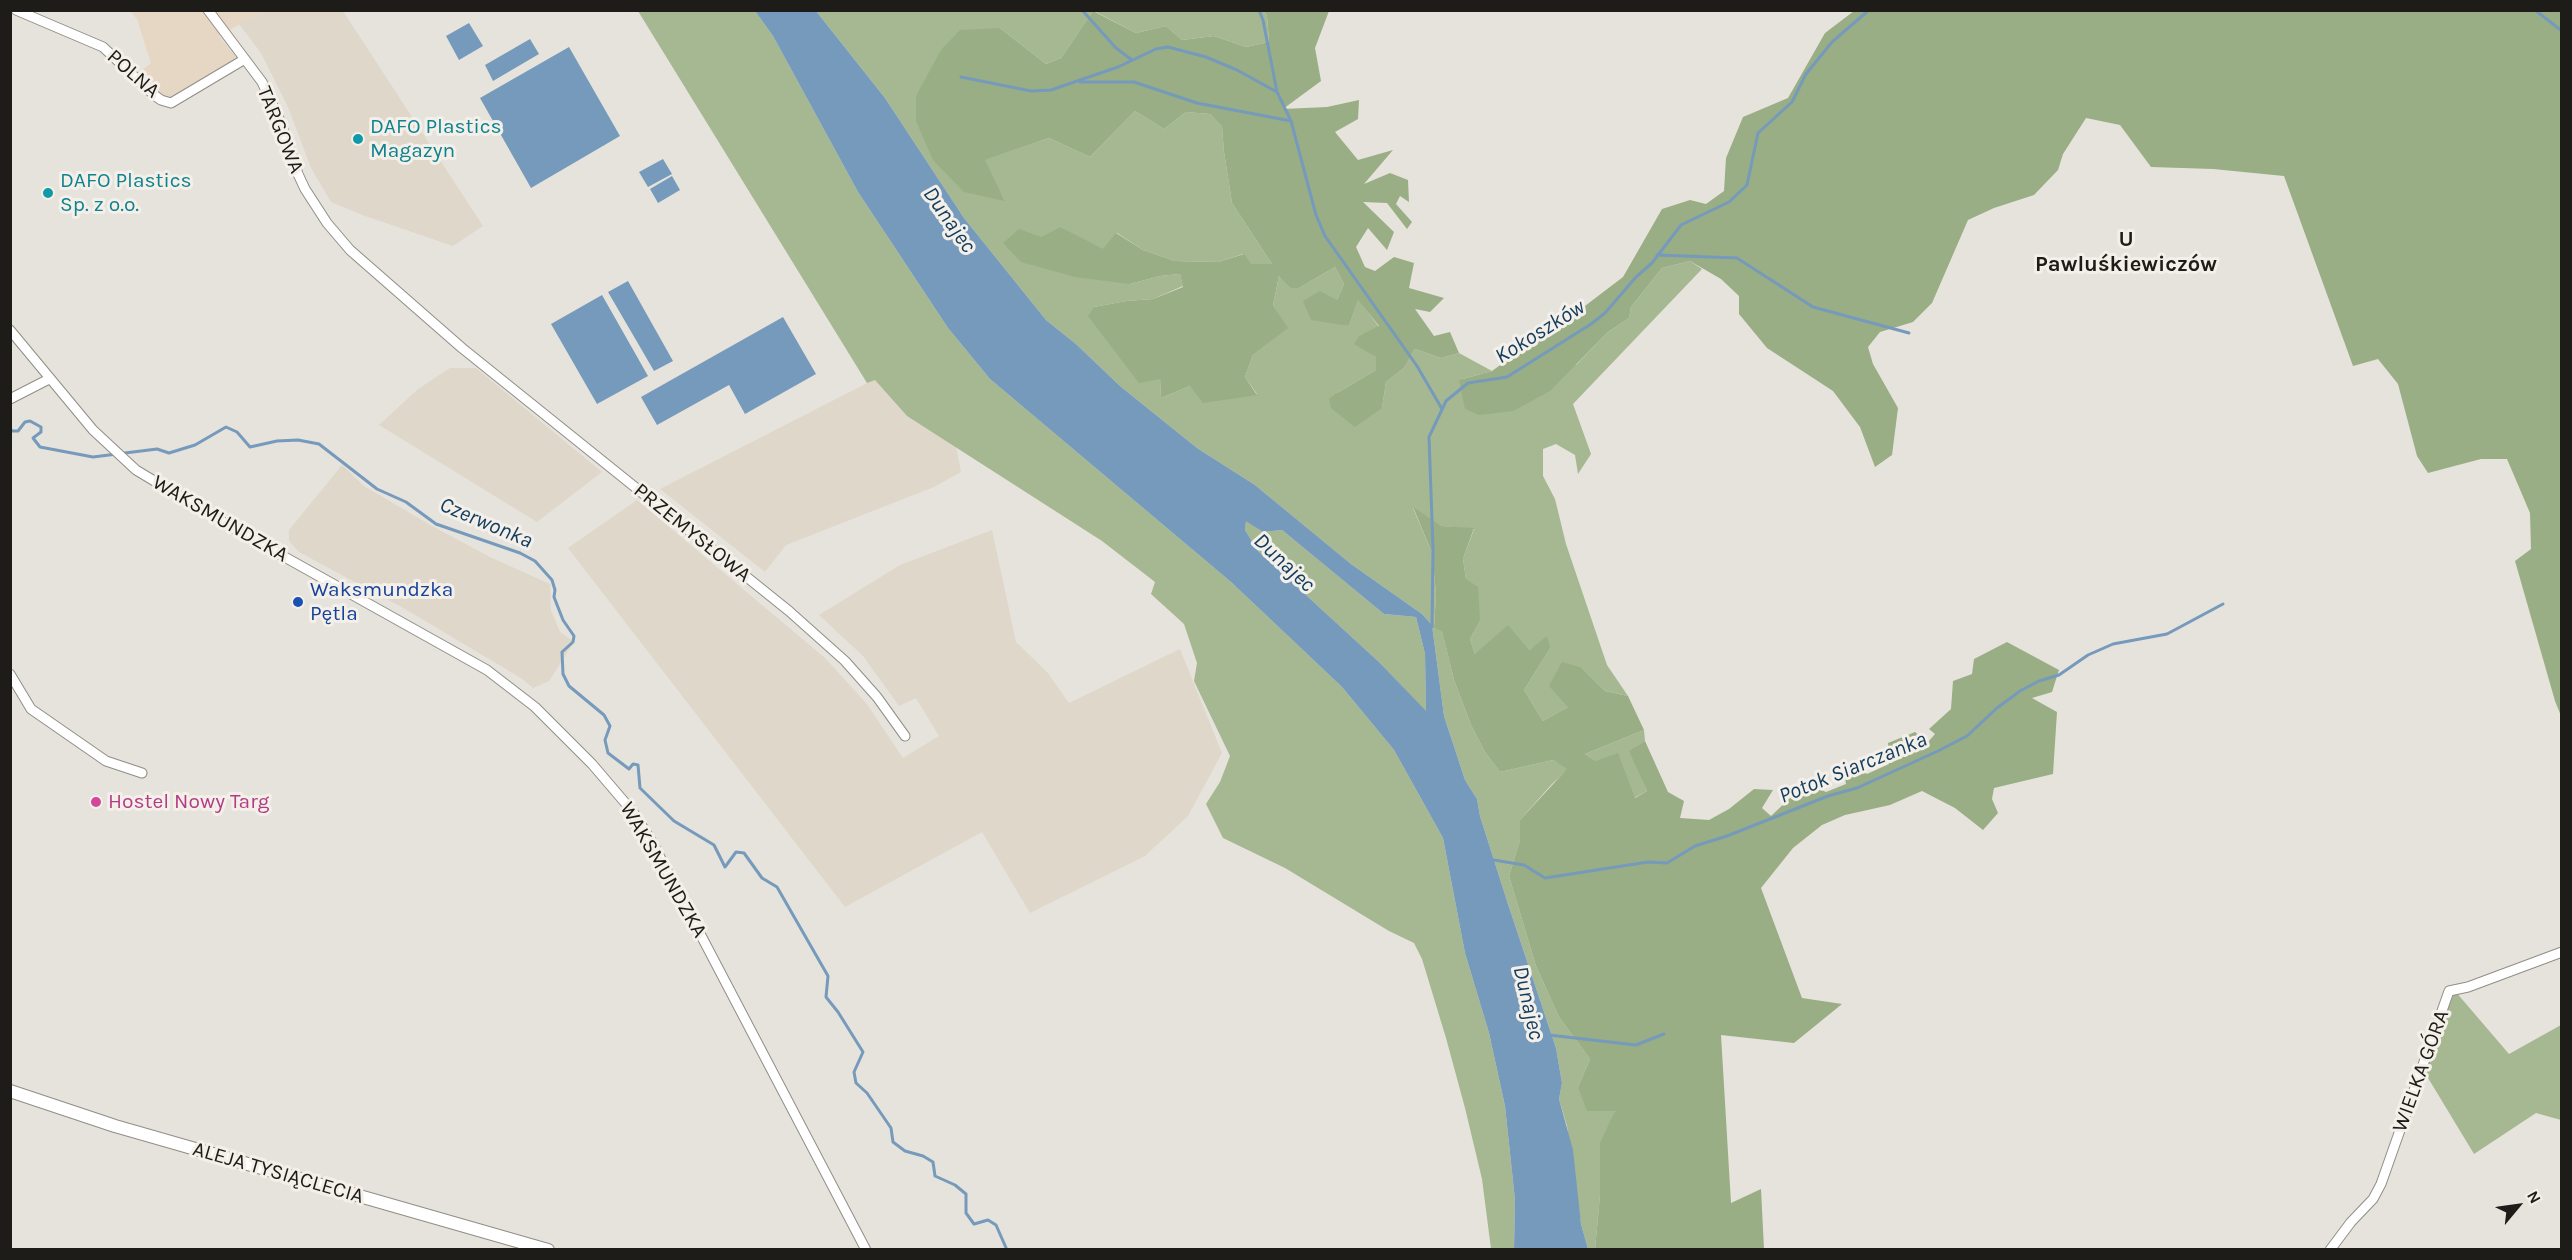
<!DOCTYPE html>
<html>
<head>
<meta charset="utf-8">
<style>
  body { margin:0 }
  #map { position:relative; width:2572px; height:1260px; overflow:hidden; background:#e6e3dc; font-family:Karla,sans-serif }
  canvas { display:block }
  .frame { position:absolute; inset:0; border:12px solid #1d1c19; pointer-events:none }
  .north { position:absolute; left:2488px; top:1176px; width:60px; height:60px; -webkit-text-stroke:4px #f4f0e9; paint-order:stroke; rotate:61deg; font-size:16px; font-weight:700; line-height:24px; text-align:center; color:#1d1c19 }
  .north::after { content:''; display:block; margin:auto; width:21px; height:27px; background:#1d1c19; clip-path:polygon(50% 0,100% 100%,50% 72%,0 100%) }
</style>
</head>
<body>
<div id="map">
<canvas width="2572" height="1260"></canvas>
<div class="frame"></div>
<div class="north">N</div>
</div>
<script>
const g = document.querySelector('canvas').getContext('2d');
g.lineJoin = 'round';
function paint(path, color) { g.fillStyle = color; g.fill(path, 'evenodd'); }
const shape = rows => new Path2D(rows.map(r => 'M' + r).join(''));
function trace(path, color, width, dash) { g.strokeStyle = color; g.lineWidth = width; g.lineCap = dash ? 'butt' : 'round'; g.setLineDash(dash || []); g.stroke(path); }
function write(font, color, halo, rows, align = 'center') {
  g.font = font + ' Karla,sans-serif'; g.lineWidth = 6; g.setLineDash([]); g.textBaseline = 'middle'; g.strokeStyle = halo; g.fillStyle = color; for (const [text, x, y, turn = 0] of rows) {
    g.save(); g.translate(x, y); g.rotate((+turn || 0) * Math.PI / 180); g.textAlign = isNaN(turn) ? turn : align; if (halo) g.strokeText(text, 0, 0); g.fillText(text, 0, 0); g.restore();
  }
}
paint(shape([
  [130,11,263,11,219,36,237,58,181,96,168,101,137,74,151,63,137,19]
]), '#e6d7c4');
paint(shape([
  [263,11,343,11,483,226,453,246,365,216,331,202,311,168,288,107,261,53,239,24],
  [450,368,476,368,602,472,537,522,379,425,418,389],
  [875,379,907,416,956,446,961,472,934,487,786,545,765,572,660,489],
  [342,465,364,486,432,526,490,557,550,584,551,610,560,632,574,642,549,681,533,688,521,678,405,609,299,552,289,541,289,530],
  [637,500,825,658,866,703,903,758,939,736,916,698,899,706,863,656,819,615,900,565,992,530,1016,642,1048,673,1069,703,1180,649,1222,753,1188,816,1145,856,1030,913,982,832,845,907,568,548]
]), '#dfd7ca');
paint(shape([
  [638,11,755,11,773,36,858,192,948,328,990,379,1231,582,1342,687,1394,750,1443,838,1465,953,1489,1033,1505,1106,1515,1200,1514,1249,1491,1249,1482,1179,1465,1108,1446,1038,1422,959,1414,943,1389,931,1285,868,1223,838,1206,804,1220,782,1230,756,1194,681,1197,663,1184,624,1151,594,1155,582,1102,541,907,416,875,380,867,383],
  [816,11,1093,11,1061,58,1046,64,1000,28,916,96,1005,201,984,160,1049,138,1090,157,1135,111,1164,129,1186,112,1210,114,1222,127,1224,152,1232,203,1272,264,1252,264,1243,254,1218,262,1175,261,1143,250,1117,233,1103,250,1061,227,1130,284,1160,276,1180,274,1183,286,1153,299,1126,301,1094,307,1160,379,1161,398,1190,386,1257,394,1245,377,1253,355,1287,328,1273,305,1279,276,1299,288,1335,267,1344,284,1337,300,1337,323,1349,326,1358,299,1379,327,1360,335,1376,357,1376,370,1337,393,1382,408,1386,382,1404,368,1415,349,1441,358,1459,353,1492,371,1459,380,1576,365,1608,332,1629,318,1631,307,1662,268,1690,261,1702,269,1573,404,1591,454,1578,474,1575,455,1556,444,1543,449,1543,476,1555,499,1566,544,1607,665,1628,696,1605,691,1582,668,1568,707,1543,721,1524,690,1551,647,1547,637,1529,650,1475,654,1470,639,1480,621,1466,579,1463,559,1474,529,1442,526,1413,508,1432,553,1436,594,1434,628,1442,630,1454,680,1471,725,1485,752,1500,772,1553,760,1568,769,1552,784,1520,820,1520,840,1509,876,1536,966,1559,1017,1590,1059,1578,1087,1615,1110,1600,1195,1595,1249,1588,1249,1581,1224,1567,1126,1559,1099,1562,1083,1556,1048,1507,901,1480,816,1477,799,1465,780,1444,716,1432,625,1422,614,1351,564,1255,485,1197,448,1120,386,1076,344,1046,320,964,218,885,98],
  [1094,11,1264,11,1267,16,1269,42,1246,47,1214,36,1182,40,1166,26,1136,33],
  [1246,520,1263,532,1282,530,1384,614,1416,617,1425,654,1426,712,1379,662,1258,551,1245,530],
  [1644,730,1645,741,1630,751,1647,791,1634,798,1596,761,1585,754],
  [2455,991,2509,1054,2561,1025,2561,1120,2536,1113,2474,1154,2422,1068]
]), '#a5b891');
paint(shape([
  [1093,11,1136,33,1166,26,1182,40,1214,36,1246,47,1269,42,1267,16,1264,11,1329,11,1315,48,1321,81,1283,109,1327,107,1359,100,1358,119,1335,132,1358,160,1393,150,1364,184,1390,173,1408,180,1409,202,1400,196,1396,204,1412,222,1407,229,1387,203,1363,202,1394,232,1387,250,1368,228,1356,247,1365,267,1375,271,1394,257,1414,263,1409,288,1444,298,1430,312,1415,309,1434,336,1450,332,1459,353,1441,358,1415,349,1404,368,1386,382,1382,408,1355,427,1331,408,1329,399,1337,393,1376,370,1376,357,1354,344,1360,335,1379,326,1358,300,1349,326,1311,320,1303,301,1320,291,1337,300,1344,284,1335,267,1299,288,1291,288,1279,276,1273,305,1288,328,1253,355,1245,377,1257,395,1203,403,1190,386,1161,398,1160,379,1139,383,1088,316,1094,307,1126,301,1153,299,1183,287,1180,274,1160,276,1130,284,1075,277,1021,262,1003,243,1019,229,1041,237,1061,227,1103,249,1116,233,1143,250,1175,261,1218,262,1244,254,1252,264,1272,264,1232,203,1224,152,1222,127,1210,114,1186,112,1164,129,1135,111,1090,157,1049,138,985,160,1005,201,964,192,933,160,916,121,916,96,941,50,960,30,1000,28,1046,64,1061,58],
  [1854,11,2561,11,2561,716,2555,701,2515,561,2531,549,2530,513,2507,459,2481,459,2428,473,2417,456,2398,384,2378,359,2353,366,2284,176,2213,169,2151,167,2120,125,2086,118,2063,154,2058,170,2034,195,1994,208,1968,220,1932,303,1913,322,1880,332,1868,347,1873,364,1898,408,1892,455,1875,467,1860,427,1833,391,1767,348,1739,314,1739,296,1721,279,1690,261,1662,268,1631,307,1629,318,1608,332,1550,391,1513,411,1479,415,1465,409,1459,380,1492,371,1521,350,1551,317,1581,309,1623,277,1662,209,1690,200,1706,204,1724,191,1726,158,1743,117,1788,98,1825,33],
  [1413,507,1442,526,1474,528,1463,559,1466,579,1478,587,1480,621,1470,639,1475,654,1508,625,1529,650,1547,636,1551,647,1524,690,1543,721,1568,707,1549,686,1562,662,1582,668,1605,691,1628,696,1644,730,1585,754,1596,761,1618,753,1635,798,1647,791,1629,751,1645,741,1668,792,1684,801,1680,818,1709,820,1729,809,1754,789,1773,790,1762,808,1771,816,1806,783,1826,792,1846,784,1844,771,1856,765,1867,774,1889,764,1888,743,1915,732,1928,742,1935,734,1929,729,1951,709,1953,681,1972,674,1974,659,2007,642,2059,670,2052,692,2032,698,2057,712,2053,774,1994,788,1992,799,1998,813,1983,830,1955,808,1922,791,1890,805,1845,815,1822,825,1793,848,1761,888,1802,998,1842,1004,1794,1043,1721,1035,1731,1203,1761,1189,1764,1249,1595,1249,1600,1195,1600,1143,1615,1111,1587,1111,1578,1087,1590,1059,1559,1017,1536,966,1509,876,1520,840,1520,820,1567,769,1553,760,1500,772,1485,752,1471,725,1454,680,1442,631,1434,628,1436,594,1432,553]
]), '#99ae84');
paint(shape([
  [755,11,816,11,885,98,964,218,1046,320,1076,344,1120,386,1197,448,1255,485,1351,564,1422,614,1432,625,1444,716,1465,780,1477,799,1480,816,1507,901,1556,1048,1562,1083,1559,1099,1573,1150,1581,1224,1588,1249,1514,1249,1515,1200,1505,1106,1489,1033,1465,953,1443,838,1394,750,1342,687,1231,582,990,379,948,328,858,192,773,36],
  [1246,521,1263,532,1282,530,1384,614,1416,617,1425,654,1426,711,1379,662,1258,551,1245,530],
  [469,23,483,46,459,60,446,36],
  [530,39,539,54,493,81,485,65],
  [569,47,620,136,531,188,480,98],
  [663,159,672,174,648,187,639,172],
  [672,176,680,190,658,203,650,189],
  [628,281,673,361,654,371,608,292],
  [602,295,648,376,597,404,551,324],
  [783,317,816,374,745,414,729,385,657,425,641,397]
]), '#769abb');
trace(shape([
  [1082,10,1116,48,1132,60],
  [1259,10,1263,20,1277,92,1291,121,1316,215,1325,236,1417,366,1442,409],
  [2535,10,2562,31],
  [961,77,1031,91,1051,90,1118,67,1156,49,1168,47,1206,57,1237,70,1277,92],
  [1080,82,1134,82,1197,103,1291,121],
  [1657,255,1737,258,1813,307,1909,333],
  [10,428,12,431,18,431,25,422,30,421,41,427,41,432,33,438,40,447,93,457,157,449,169,453,195,445,226,427,237,432,250,447,277,441,298,440,319,444,377,489,406,502,436,524,520,553,535,561,552,580,555,590,554,597,563,620,574,636,573,642,562,652,563,674,569,686,604,715,610,726,605,740,608,753,629,769,633,764,638,765,640,788,674,821,714,845,725,867,736,852,744,853,762,878,777,887,828,976,826,997,838,1012,863,1052,854,1072,856,1083,867,1093,891,1128,893,1142,905,1151,923,1156,933,1162,935,1176,955,1185,966,1194,966,1213,974,1224,988,1220,996,1225,1007,1250],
  [1432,627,1433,548,1429,437,1446,401,1468,383,1507,377,1591,324,1605,313,1636,277,1652,263,1681,225,1729,202,1747,185,1758,133,1792,102,1806,74,1832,42,1869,10],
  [1494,860,1524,865,1545,878,1648,862,1667,863,1695,846,1727,836,1828,796,1857,788,1938,751,1967,736,1997,708,2020,691,2039,681,2059,675,2088,655,2113,644,2167,634,2223,604],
  [1549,1035,1636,1045,1664,1034]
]), '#769abb', 3);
const minor = shape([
  [16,10,103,47,154,95,161,100,171,103,245,59],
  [208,10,262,82,281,123,298,174,305,189,327,223,350,250,462,348,789,611,845,661,877,697,905,736],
  [10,330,93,430,136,470,231,527,487,670,535,707,592,764,633,812,652,842,866,1250],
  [10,399,49,379],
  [10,674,31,709,106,761,142,773],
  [2330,1250,2351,1222,2373,1199,2381,1184,2449,991,2468,987,2562,952]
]);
const tertiary = shape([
  [10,1091,115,1126,548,1250]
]);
trace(minor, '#918d87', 11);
trace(tertiary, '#918d87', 14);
trace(minor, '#fff', 9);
trace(tertiary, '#fff', 12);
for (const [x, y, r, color] of [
  [358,139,6,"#0f9aa8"],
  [48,193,6,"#0f9aa8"],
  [298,602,6,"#1a4fb4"],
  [96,802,6,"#d1479c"]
]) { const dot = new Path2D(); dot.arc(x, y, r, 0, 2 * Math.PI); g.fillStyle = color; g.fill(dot); trace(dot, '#f4f0e9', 2); }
write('21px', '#1d1c19', '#f4f0e9', [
  ["POLNA",133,74,41],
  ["TARGOWA",280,130,68],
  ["WAKSMUNDZKA",220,519,30],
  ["PRZEMYSŁOWA",692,533,39],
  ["WAKSMUNDZKA",663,870,60],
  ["WIELKA GÓRA",2421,1071,-70],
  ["ALEJA TYSIĄCLECIA",278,1173,16]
]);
write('21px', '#0d838f', '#f4f0e9', [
  ["DAFO Plastics",370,127],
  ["Magazyn",370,151],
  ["DAFO Plastics",60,181],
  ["Sp. z o.o.",60,205]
], 'left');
write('21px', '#164399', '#f4f0e9', [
  ["Waksmundzka",310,590],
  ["Pętla",310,614]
], 'left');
write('21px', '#b23c85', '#f4f0e9', [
  ["Hostel Nowy Targ",108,802]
], 'left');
write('italic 22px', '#123c5e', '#f4f0e9', [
  ["Dunajec",949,220,55],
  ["Kokoszków",1540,332,-32],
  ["Czerwonka",486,523,23],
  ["Dunajec",1284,563,43],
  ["Potok Siarczanka",1853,768,-22],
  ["Dunajec",1528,1003,77]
]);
write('bold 22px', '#1d1c19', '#f4f0e9', [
  ["U",2126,240],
  ["Pawluśkiewiczów",2126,265]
]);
</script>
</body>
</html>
